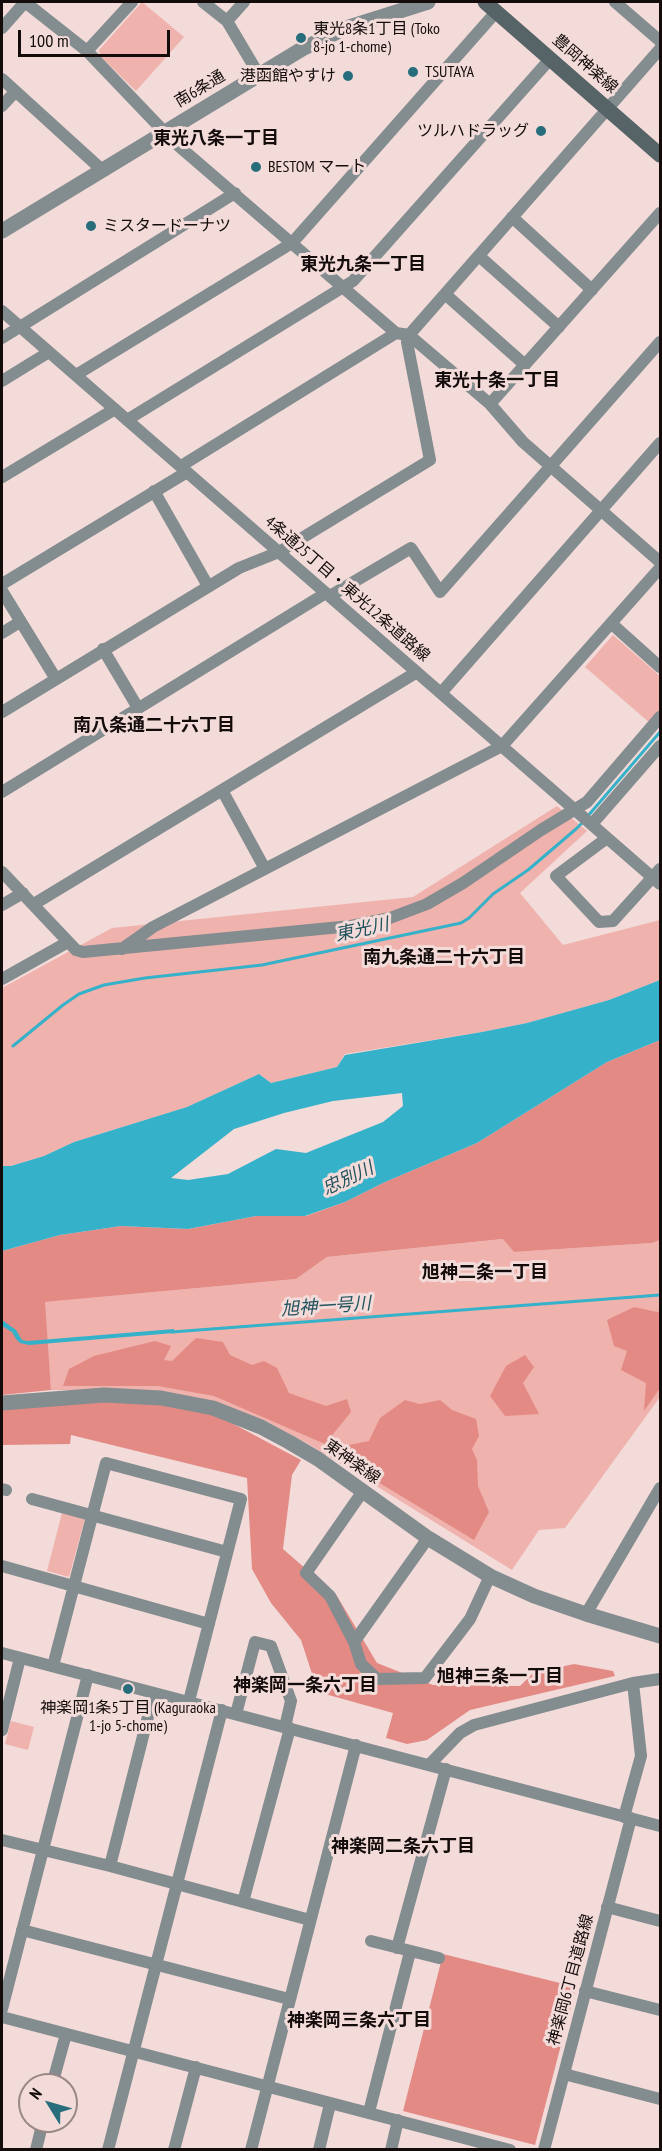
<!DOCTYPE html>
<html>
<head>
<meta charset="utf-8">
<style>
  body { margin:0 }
  #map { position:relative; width:662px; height:2151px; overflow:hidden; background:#f2dbd9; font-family:"PT Sans Narrow",sans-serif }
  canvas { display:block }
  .frame { position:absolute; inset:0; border:3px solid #130c0b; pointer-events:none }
  .north { position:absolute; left:18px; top:2073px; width:60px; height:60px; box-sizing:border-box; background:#f2dbd9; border:2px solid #998887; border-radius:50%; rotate:307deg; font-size:16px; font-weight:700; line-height:24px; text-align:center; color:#130c0b }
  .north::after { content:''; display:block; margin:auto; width:21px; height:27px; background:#276d7c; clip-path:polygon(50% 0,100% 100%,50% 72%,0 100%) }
  .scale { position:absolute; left:18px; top:30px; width:152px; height:27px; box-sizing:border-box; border:3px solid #130c0b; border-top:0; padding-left:8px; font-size:18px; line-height:21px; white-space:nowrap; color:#130c0b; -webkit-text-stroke:4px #f2dbd9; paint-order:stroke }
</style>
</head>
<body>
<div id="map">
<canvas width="662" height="2151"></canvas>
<div class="frame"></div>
<div class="north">N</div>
<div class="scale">100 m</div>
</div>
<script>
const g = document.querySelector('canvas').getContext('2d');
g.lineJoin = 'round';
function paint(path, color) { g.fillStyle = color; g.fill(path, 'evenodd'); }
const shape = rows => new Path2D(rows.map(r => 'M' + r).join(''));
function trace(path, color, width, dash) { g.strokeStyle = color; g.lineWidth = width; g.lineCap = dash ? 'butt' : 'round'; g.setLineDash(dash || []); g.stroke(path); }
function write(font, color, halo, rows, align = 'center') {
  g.font = font + ' "PT Sans Narrow","Noto Sans JP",sans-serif'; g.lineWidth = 6; g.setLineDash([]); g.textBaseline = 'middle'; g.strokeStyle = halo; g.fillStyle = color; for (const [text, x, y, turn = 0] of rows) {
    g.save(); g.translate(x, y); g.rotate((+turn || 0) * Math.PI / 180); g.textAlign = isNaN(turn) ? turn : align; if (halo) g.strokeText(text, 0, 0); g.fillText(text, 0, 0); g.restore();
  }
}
paint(shape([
  [142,2,184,37,136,91,100,56,99,50],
  [613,635,660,676,660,711,650,723,585,667],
  [557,806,587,831,520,893,563,945,660,920,660,980,609,1000,527,1023,482,1032,345,1054,337,1067,271,1083,259,1074,187,1107,74,1142,44,1156,11,1166,2,1166,2,988,112,928,413,897],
  [504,1239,514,1252,652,1243,660,1240,660,1397,565,1528,539,1530,512,1570,310,1445,265,1421,158,1391,51,1390,44,1302,296,1279,327,1257],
  [62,1513,85,1519,69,1577,47,1571],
  [11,1721,34,1727,28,1750,5,1744]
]), '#f0b2ad');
paint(shape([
  [660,1040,660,1240,652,1243,514,1252,503,1239,327,1257,296,1279,45,1302,51,1390,2,1395,2,1251,60,1235,121,1226,188,1229,256,1216,306,1216,345,1202,385,1182,477,1143,607,1062],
  [634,1307,657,1312,660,1311,660,1388,644,1411,646,1383,621,1370,627,1351,614,1346,607,1320],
  [196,1338,223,1342,230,1355,252,1365,264,1361,277,1368,289,1393,326,1406,347,1399,351,1412,325,1444,214,1396,158,1386,63,1386,69,1369,94,1356,155,1341,171,1346,164,1360,172,1361],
  [525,1355,534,1367,523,1383,539,1414,505,1416,490,1396,506,1366],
  [405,1400,420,1404,440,1400,452,1410,476,1419,479,1436,472,1449,477,1460,478,1486,489,1512,474,1540,348,1464,349,1445,369,1441,380,1418],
  [101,1401,160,1403,211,1412,301,1460,292,1475,283,1549,337,1596,377,1663,433,1685,520,1686,533,1673,574,1664,613,1671,615,1676,470,1710,427,1740,407,1744,386,1738,393,1713,318,1692,301,1640,271,1603,252,1569,247,1478,71,1435,70,1444,2,1445,2,1409],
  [443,1954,576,1987,535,2145,403,2111]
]), '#e48a85');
paint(shape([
  [660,980,660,1040,607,1062,477,1143,385,1182,345,1202,305,1216,256,1216,188,1229,121,1226,60,1235,2,1251,2,1166,11,1166,44,1156,74,1142,187,1107,259,1074,271,1083,337,1067,345,1055,482,1032,527,1023,609,1000],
  [402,1093,403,1106,383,1122,306,1153,276,1149,228,1174,188,1180,171,1178,234,1129,284,1113,333,1101],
  [2,1320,16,1330,22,1340,28,1341,174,1329,174,1333,29,1345,20,1343,16,1339,12,1332,2,1326]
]), '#35b1c9');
trace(shape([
  [587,817,660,732],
  [13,1046,63,1005,79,994,104,985,145,978,262,965,461,923,469,918,493,894,528,870,576,829,583,822],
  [172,1332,660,1295]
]), '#35b1c9', 3);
trace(shape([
  [25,2,87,51,174,142,396,333,409,335,490,404,523,442,660,562],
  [203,2,227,21,259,75],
  [615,2,660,41],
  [227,21,244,2],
  [2,28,25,2],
  [87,51,132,2],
  [2,79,101,169],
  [2,106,15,92],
  [512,217,592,290],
  [479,256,559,327],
  [445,294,525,365],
  [2,311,660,884],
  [2,338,235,193],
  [76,375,292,243,496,12],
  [2,381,49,352],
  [490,404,660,213],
  [127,420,353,281,551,58],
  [181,466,396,333],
  [2,477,115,409],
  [154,491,208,586],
  [2,584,187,472],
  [2,591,56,679],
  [330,596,411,548,440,592,660,342],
  [612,624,660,667],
  [2,633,20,622],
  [103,649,138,708],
  [441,693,660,443],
  [2,712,239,568,279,552,430,460,407,342,409,335,660,49],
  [222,790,265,869],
  [2,792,326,593],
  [592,824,660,746],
  [607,838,556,876,599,922,613,921,660,869],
  [2,872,76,950,83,952,351,926,390,918,427,904,463,883,541,830,587,802,660,717],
  [34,904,417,672],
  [2,905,23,893],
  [122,949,153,927,502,746,660,568],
  [2,979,68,942],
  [2,1489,6,1490],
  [32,1499,227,1552],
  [428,1538,354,1642,361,1664,377,1679,425,1678,470,1619,490,1576],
  [2,1566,209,1624],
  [586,1614,660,1488],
  [354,1642,330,1596,306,1573,363,1491],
  [2,1653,660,1826],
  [53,1666,106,1463,241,1499,189,1701],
  [236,1714,255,1642,271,1646,291,1701,285,1727],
  [2,1730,20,1658],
  [430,1764,460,1733,474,1725,633,1683,660,1679],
  [624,1817,641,1756,633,1683],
  [2,1840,110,1866,310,1920],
  [110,1866,154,1693],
  [243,1902,290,1728],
  [607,1907,660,1921],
  [22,1930,289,1999],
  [371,1941,439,1958],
  [397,1948,446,1769],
  [585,1991,660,2010],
  [2,2009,88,1675],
  [2,2017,510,2150],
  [564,2074,660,2099],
  [52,2085,66,2034],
  [369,2112,410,1952],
  [36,2150,43,2121],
  [108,2150,222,1710],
  [174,2150,196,2067],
  [251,2150,356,1745],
  [319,2150,330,2104],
  [391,2150,398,2120],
  [544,2150,631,1818]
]), '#838c8e', 12);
trace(shape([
  [2,231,302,49,346,28,428,2],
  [2,1403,104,1395,161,1398,213,1408,261,1427,289,1442,318,1459,428,1538,490,1576,534,1596,586,1614,660,1636]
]), '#838c8e', 15);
trace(shape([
  [485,2,660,155]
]), '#576467', 15);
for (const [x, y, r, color] of [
  [301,38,6,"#276d7c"],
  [413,72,6,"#276d7c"],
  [348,76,6,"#276d7c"],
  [541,131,6,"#276d7c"],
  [256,167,6,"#276d7c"],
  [91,226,6,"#276d7c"],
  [128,1689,6,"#276d7c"]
]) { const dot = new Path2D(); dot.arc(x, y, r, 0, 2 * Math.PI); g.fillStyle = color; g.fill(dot); trace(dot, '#f2dbd9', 2); }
write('16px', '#130c0b', '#f2dbd9', [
  ["東光8条1丁目 (Toko",313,29],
  ["8-jo 1-chome)",313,47],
  ["TSUTAYA",425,72],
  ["港函館やすけ",336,76,"right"],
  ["ツルハドラッグ",529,131,"right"],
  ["BESTOM マート",268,167],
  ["ミスタードーナツ",103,226],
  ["神楽岡1条5丁目 (Kaguraoka",128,1708,"center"],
  ["1-jo 5-chome)",128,1726,"center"]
], 'left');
write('16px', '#130c0b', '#f2dbd9', [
  ["豊岡神楽線",585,64,41],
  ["南6条通",200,89,-31],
  ["4条通25丁目・東光12条道路線",347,589,41],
  ["東神楽線",352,1462,35],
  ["神楽岡6丁目道路線",571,1980,-75]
]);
write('bold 18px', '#130c0b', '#f2dbd9', [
  ["東光八条一丁目",216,139],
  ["東光九条一丁目",363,265],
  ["東光十条一丁目",497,381],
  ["南八条通二十六丁目",154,726],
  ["南九条通二十六丁目",444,958],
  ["旭神二条一丁目",485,1273],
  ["旭神三条一丁目",500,1677],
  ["神楽岡一条六丁目",305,1686],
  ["神楽岡二条六丁目",403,1847],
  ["神楽岡三条六丁目",359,2021]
]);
write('italic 18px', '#21535e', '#f2dbd9', [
  ["東光川",362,930,-12],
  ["忠別川",348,1179,-25],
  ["旭神一号川",326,1307,-4]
]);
</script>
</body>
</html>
